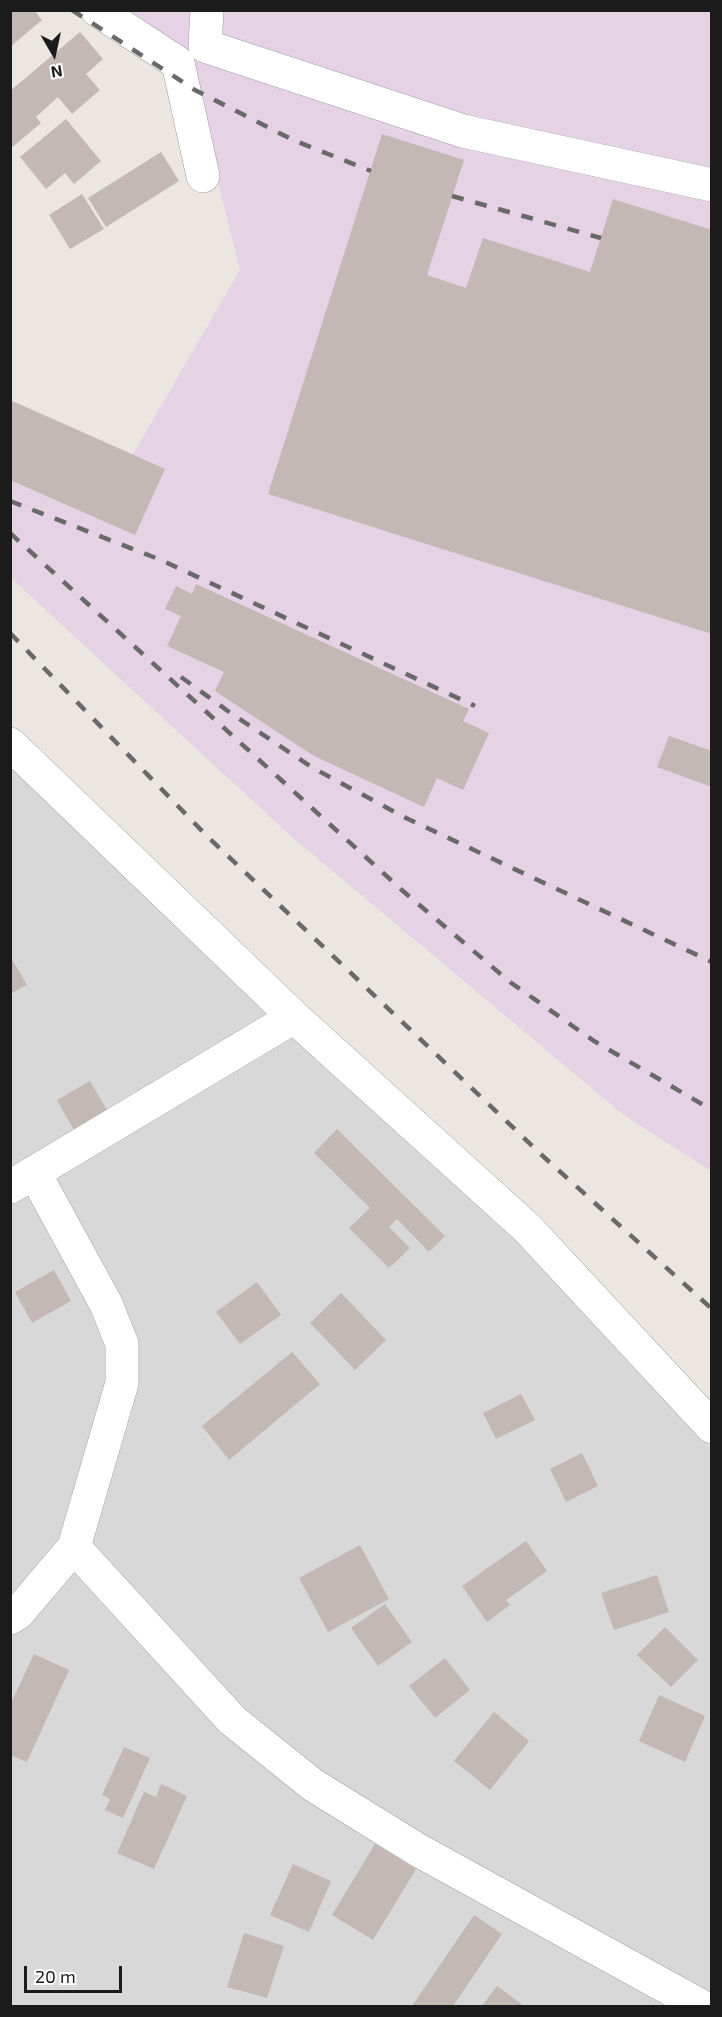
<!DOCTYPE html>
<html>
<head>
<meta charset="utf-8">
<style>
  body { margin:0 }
  #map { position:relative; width:722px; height:2017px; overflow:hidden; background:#ece6e0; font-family:"Exo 2",sans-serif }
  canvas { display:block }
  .frame { position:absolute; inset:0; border:12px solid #1b1b1b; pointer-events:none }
  .north { position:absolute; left:24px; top:24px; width:60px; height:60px; -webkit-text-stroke:4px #fff; paint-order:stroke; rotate:171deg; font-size:16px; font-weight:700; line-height:24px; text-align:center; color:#1b1b1b }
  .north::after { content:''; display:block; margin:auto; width:21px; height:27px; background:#1b1b1b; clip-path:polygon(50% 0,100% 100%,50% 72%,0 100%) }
  .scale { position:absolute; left:24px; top:1966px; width:98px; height:27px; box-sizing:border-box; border:3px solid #1b1b1b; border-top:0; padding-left:8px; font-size:18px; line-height:21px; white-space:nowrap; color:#1b1b1b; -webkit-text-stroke:4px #fff; paint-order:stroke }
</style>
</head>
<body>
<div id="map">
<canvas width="722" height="2017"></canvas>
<div class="frame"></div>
<div class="north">N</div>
<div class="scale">20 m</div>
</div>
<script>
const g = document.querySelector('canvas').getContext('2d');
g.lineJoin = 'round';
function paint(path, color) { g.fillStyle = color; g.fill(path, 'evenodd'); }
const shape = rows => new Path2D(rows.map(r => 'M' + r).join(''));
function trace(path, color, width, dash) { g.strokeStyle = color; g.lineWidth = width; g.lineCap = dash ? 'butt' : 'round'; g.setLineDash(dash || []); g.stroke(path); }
paint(shape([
  [10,762,521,1238,711,1448,711,2006,11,2006]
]), '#d9d8d8');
paint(shape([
  [123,11,711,11,711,1171,625,1116,292,837,11,578,10,400,133,454,240,270,195,90]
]), '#e5d2e5');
paint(shape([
  [10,10,34,10,42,20,10,47],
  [80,32,103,59,86,74,100,90,72,114,58,97,36,117,41,123,10,149,10,91],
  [66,119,101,161,74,184,65,173,46,189,20,157],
  [382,134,464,160,427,275,466,288,483,238,590,272,613,199,712,230,712,634,268,494],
  [161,152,179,181,106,227,88,198],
  [82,194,104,229,70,249,49,215],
  [10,400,165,469,135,535,10,480],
  [196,584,469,709,463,721,489,733,463,790,437,778,424,807,314,756,215,691,224,672,167,646,181,616,165,609,176,586,192,594],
  [669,736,712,751,712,787,657,767],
  [10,956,27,985,10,994],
  [90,1081,108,1112,75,1132,57,1100],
  [337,1129,445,1236,429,1252,397,1219,389,1227,410,1248,389,1268,349,1228,370,1208,314,1153],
  [54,1270,71,1301,32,1323,15,1292],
  [257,1282,281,1315,240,1344,216,1312],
  [341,1293,386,1340,355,1370,310,1323],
  [292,1352,320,1384,229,1460,202,1426],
  [521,1394,535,1420,496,1439,483,1413],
  [582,1453,598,1486,566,1502,550,1469],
  [526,1541,547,1571,506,1600,510,1605,487,1622,462,1586],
  [360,1545,389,1599,328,1632,299,1578],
  [657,1575,669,1612,614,1630,601,1593],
  [385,1604,412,1642,378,1666,351,1628],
  [665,1627,698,1660,671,1687,637,1655],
  [34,1654,69,1670,27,1762,10,1755,10,1705],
  [445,1658,470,1690,435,1718,409,1686],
  [659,1695,705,1716,685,1762,639,1741],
  [494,1712,529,1741,490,1790,454,1761],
  [124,1747,150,1758,123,1818,105,1810,110,1799,102,1795],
  [161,1784,187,1796,154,1869,117,1853,144,1792,156,1797],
  [375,1844,416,1869,373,1940,332,1915],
  [293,1864,331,1881,309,1932,270,1915],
  [474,1915,502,1934,453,2006,412,2006],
  [244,1933,284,1946,267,1998,227,1987],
  [497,1986,524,2006,482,2006]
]), '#c3b8b4');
const minor = shape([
  [97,10,178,63,203,176],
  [207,10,205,46,463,131,712,185],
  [10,744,294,1017,527,1228,712,1427],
  [35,1174,106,1304,122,1344,122,1383,74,1547,232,1720,313,1785,418,1850,701,2006],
  [10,1187,294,1017],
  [10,1618,18,1613,74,1547]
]);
trace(minor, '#9f9f9f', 34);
trace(minor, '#fff', 33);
trace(shape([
  [72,10,195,90,293,140,371,171],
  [452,196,601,238],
  [10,501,161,560,475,706],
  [10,533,403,891,510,982,594,1041,712,1110],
  [10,633,207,836,545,1158,712,1309],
  [181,677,232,714,313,768,406,818,712,962]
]), '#696969', 4.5, [12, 12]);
</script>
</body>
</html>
